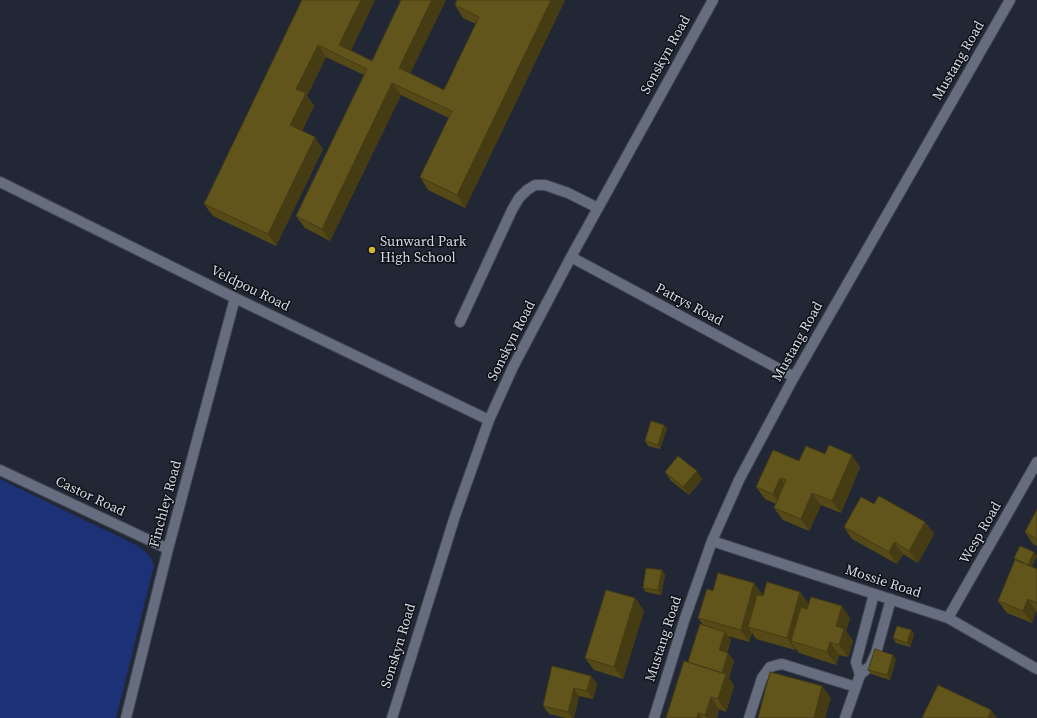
<!DOCTYPE html>
<html>
<head>
<meta charset="utf-8">
<style>
  body { margin:0 }
  canvas { display:block; background:#212735 }
</style>
</head>
<body>
<canvas width="1037" height="718"></canvas>
<script>
const g = document.querySelector('canvas').getContext('2d');
g.lineJoin = 'round';
function paint(path, color) { g.fillStyle = color; g.fill(path, 'evenodd'); }
const shape = rows => new Path2D(rows.map(r => 'M' + r).join(''));
function trace(path, color, width, dash) { g.strokeStyle = color; g.lineWidth = width; g.lineCap = dash ? 'butt' : 'round'; g.setLineDash(dash || []); g.stroke(path); }
function write(font, color, halo, rows, align = 'center') {
  g.font = font + ' "Source Serif 4",serif'; g.lineWidth = 3; g.setLineDash([]); g.textBaseline = 'middle'; g.strokeStyle = halo; g.fillStyle = color; for (const [text, x, y, turn = 0] of rows) {
    g.save(); g.translate(x, y); g.rotate((+turn || 0) * Math.PI / 180); g.textAlign = isNaN(turn) ? turn : align; if (halo) g.strokeText(text, 0, 0); g.fillText(text, 0, 0); g.restore();
  }
}
paint(shape([
  [0,479,140,547,151,557,154,566,151,577,116,718,0,718]
]), '#1d3176');
const service = shape([
  [460,322,512,210,519,198,527,190,535,185,545,185,568,193,598,208]
]);
const minor = shape([
  [0,182,235,298,489,420],
  [571,257,794,377],
  [0,470,168,549],
  [712,541,948,618,1037,669],
  [948,618,1037,462],
  [860,675,856,662,874,594],
  [126,718,168,549,235,298],
  [392,718,455,516,489,420,513,367,571,257,713,0],
  [654,718,684,621,712,541,739,480,794,377,1010,0],
  [749,718,762,678,770,667,777,665,782,664,856,687],
  [845,718,860,675,870,666,876,653,891,599]
]);
trace(service, '#404450', 12);
trace(minor, '#404450', 12);
trace(service, '#666d7e', 10);
trace(minor, '#666d7e', 10);
paint(shape([
  [302,0,375,0,351,50,372,61,446,0,410,73,444,90,476,24,463,18,455,5,457,0,565,0,465,208,428,190,420,177,449,118,401,95,330,241,305,228,296,216,364,75,326,57,307,96,314,106,302,131,323,149,276,246,213,216,204,204],
  [664,425,667,429,660,449,648,446,645,441],
  [825,454,860,467,841,513,821,505,809,531,783,520,774,508,776,504,765,499,756,487,799,461],
  [665,472,702,479,689,495,671,481],
  [874,504,925,522,934,534,918,563,903,554,897,564,852,539,844,527],
  [1037,509,1037,546,1033,544,1025,532],
  [1034,552,1037,556,1032,567,1037,569,1037,612,1036,611,1032,623,1007,613,998,601,1016,560,1014,558],
  [662,570,665,575,661,595,646,592,643,588],
  [713,591,763,595,809,604,850,618,846,631,853,641,848,657,839,655,836,665,799,653,796,649,795,650,756,639,752,633,749,642,728,636,731,640,727,653,734,661,729,678,734,686,726,712,719,709,717,718,666,718,703,625,698,618],
  [635,598,644,611,623,679,594,670,585,658],
  [911,630,914,634,910,647,896,643,893,638],
  [896,659,890,680,871,674,868,670],
  [591,676,597,684,593,699,579,696,574,718,566,718,549,714,543,706]
]), '#544917');
paint(shape([
  [361,0,375,0,348,57,339,45],
  [432,0,446,0,407,80,399,68],
  [551,0,565,0,465,208,457,195],
  [318,45,326,57,307,96,314,106,299,137,290,125,296,89],
  [392,83,401,95,330,241,322,229],
  [315,137,323,149,276,246,268,234],
  [664,425,667,429,660,449,658,445],
  [852,455,860,467,841,513,832,501],
  [697,471,702,479,689,495,683,487],
  [780,478,789,490,782,506,773,494],
  [812,493,821,505,809,531,801,519],
  [925,522,934,534,918,563,909,551],
  [894,542,903,554,897,564,889,552],
  [1034,552,1037,556,1031,569,1028,565],
  [662,570,665,575,661,595,658,590],
  [754,583,763,595,753,628,748,627,752,633,749,642,741,630],
  [800,592,809,604,791,641,796,649,795,650,787,638],
  [635,598,644,611,623,679,614,667],
  [1028,599,1036,611,1032,623,1023,611],
  [842,606,850,618,846,631,853,641,848,657,839,645,836,626],
  [911,630,914,634,910,647,907,643],
  [725,632,731,640,725,659,719,650],
  [830,642,839,655,836,665,827,652],
  [728,653,734,661,729,678,734,686,726,712,718,699,722,674],
  [893,655,896,659,890,680,887,675],
  [591,676,597,684,593,699,587,691],
  [822,686,831,698,825,718,814,718],
  [574,688,579,696,574,718,572,718,568,712],
  [711,697,719,709,717,718,707,718,705,715],
  [991,710,997,718,988,718],
  [698,713,702,718,697,718]
]), '#453c13');
const building = shape([
  [302,0,361,0,339,45,372,61,401,0,432,0,399,68,444,90,479,17,455,5,457,0,551,0,457,195,420,177,452,111,392,83,322,229,296,216,367,69,318,45,296,89,306,93,290,125,315,137,268,234,204,204,302,0],
  [651,421,664,425,658,445,645,441,651,421],
  [829,445,852,455,832,501,812,493,801,519,774,508,786,480,780,478,773,494,756,487,773,450,799,461,806,446,825,454,829,445],
  [678,456,697,471,683,487,665,472,678,456],
  [879,496,925,522,909,551,894,542,889,552,844,527,861,497,874,504,879,496],
  [1037,509,1037,539,1025,532,1037,509],
  [1020,546,1034,552,1028,565,1014,558,1020,546],
  [1015,560,1037,569,1037,603,1028,599,1023,611,998,601,1015,560],
  [646,568,662,570,658,590,643,588,646,568],
  [718,573,754,583,741,630,698,618,707,589,713,591,718,573],
  [767,582,800,592,787,638,748,627,757,595,763,596,767,582],
  [606,590,635,598,614,667,585,658,606,590],
  [811,597,842,606,836,626,844,629,839,645,830,642,827,652,791,641,801,607,807,609,811,597],
  [700,624,725,632,719,650,728,653,722,673,688,662,700,624],
  [897,626,911,630,907,643,893,638,897,626],
  [875,649,893,655,887,675,868,670,875,649],
  [684,661,726,674,718,699,711,697,705,715,698,713,697,718,666,718,684,661],
  [552,666,591,676,587,691,574,688,568,712,543,706,552,666],
  [770,672,822,686,814,718,758,718,770,672],
  [938,685,991,710,988,718,922,718,938,685]
]);
paint(building, '#62551b');
trace(building, '#453c13', 1);
for (const [x, y, r, color] of [
  [372,250,4,"#d1b736"]
]) { const dot = new Path2D(); dot.arc(x, y, r, 0, 2 * Math.PI); g.fillStyle = color; g.fill(dot); trace(dot, '#0d1016', 1.5); }
write('14px', '#d5d9e3', '#0d1016', [
  ["Sonskyn Road",666,55,-61],
  ["Mustang Road",959,61,-60],
  ["Veldpou Road",250,289,26],
  ["Patrys Road",689,305,28],
  ["Sonskyn Road",512,341,-63],
  ["Mustang Road",798,342,-61],
  ["Castor Road",90,497,25],
  ["Finchley Road",166,504,-75],
  ["Wesp Road",981,533,-60],
  ["Mossie Road",883,582,18],
  ["Mustang Road",664,639,-72],
  ["Sonskyn Road",399,646,-73]
]);
write('14px', '#d5d9e3', '#0d1016', [
  ["Sunward Park",380,242],
  ["High School",380,258]
], 'left');
</script>
</body>
</html>
